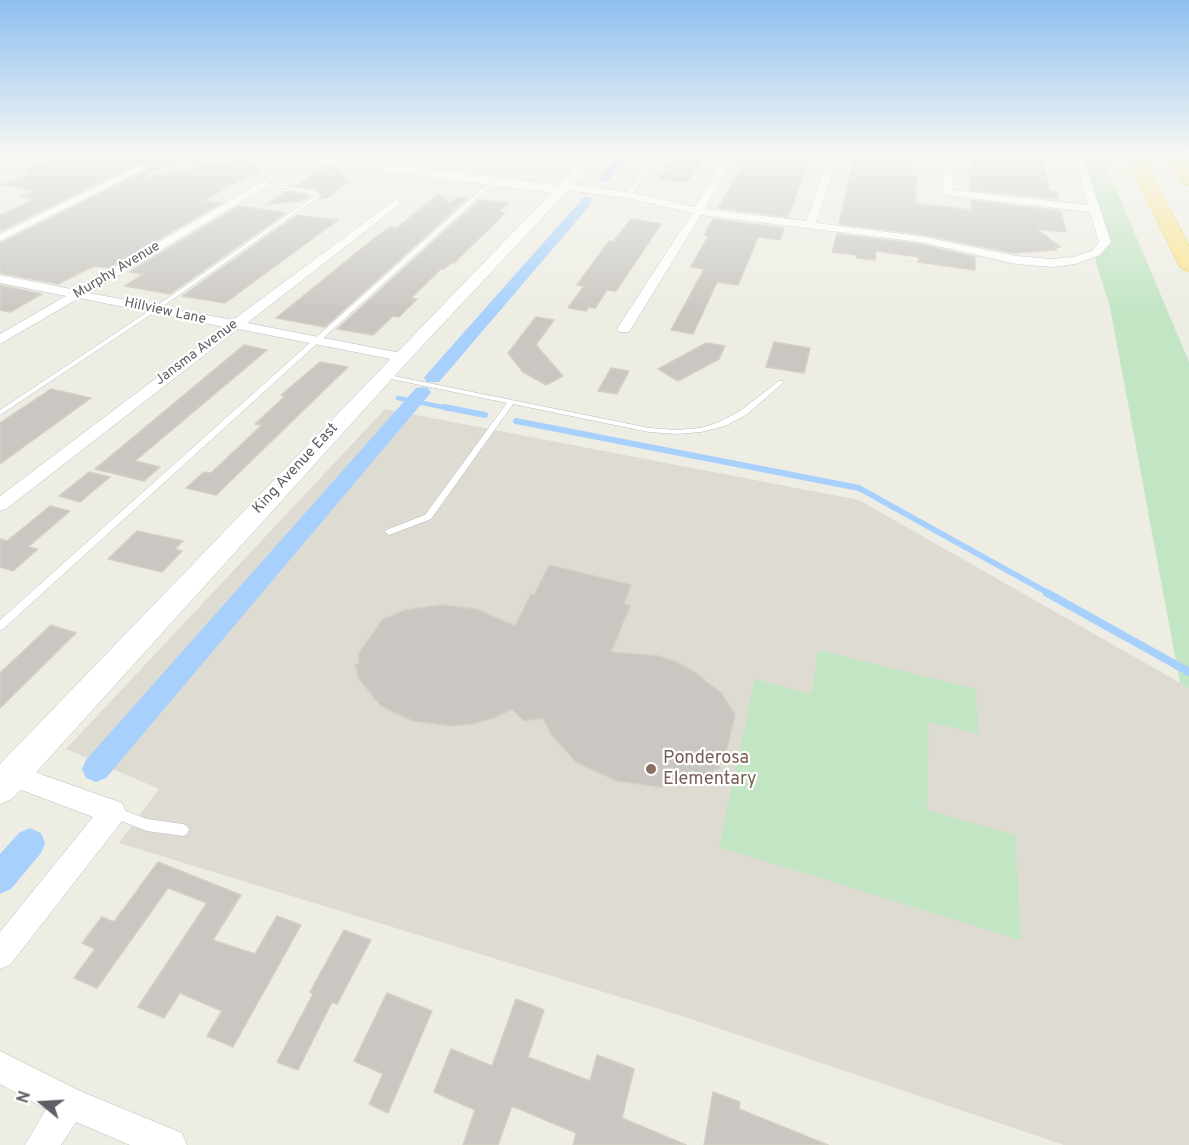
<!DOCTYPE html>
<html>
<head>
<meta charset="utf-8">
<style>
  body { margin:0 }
  #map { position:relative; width:1189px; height:1145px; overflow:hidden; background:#eeede4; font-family:Overpass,sans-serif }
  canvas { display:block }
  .north { position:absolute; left:12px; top:1073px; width:60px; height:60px; -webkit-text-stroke:4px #fff; paint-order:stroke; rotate:288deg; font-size:16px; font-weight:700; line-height:24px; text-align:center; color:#5c5f64 }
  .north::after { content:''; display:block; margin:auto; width:21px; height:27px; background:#5c5f64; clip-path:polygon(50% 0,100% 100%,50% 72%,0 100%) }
</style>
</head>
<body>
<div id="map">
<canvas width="1189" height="1145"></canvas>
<div class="north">N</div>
</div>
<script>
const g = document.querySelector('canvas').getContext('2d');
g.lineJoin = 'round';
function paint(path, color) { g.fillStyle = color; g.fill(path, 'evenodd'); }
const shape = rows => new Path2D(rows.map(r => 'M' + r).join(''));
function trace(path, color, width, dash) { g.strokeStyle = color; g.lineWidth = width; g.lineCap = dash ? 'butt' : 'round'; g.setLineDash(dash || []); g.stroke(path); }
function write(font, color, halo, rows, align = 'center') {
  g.font = font + ' Overpass,sans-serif'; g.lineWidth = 4.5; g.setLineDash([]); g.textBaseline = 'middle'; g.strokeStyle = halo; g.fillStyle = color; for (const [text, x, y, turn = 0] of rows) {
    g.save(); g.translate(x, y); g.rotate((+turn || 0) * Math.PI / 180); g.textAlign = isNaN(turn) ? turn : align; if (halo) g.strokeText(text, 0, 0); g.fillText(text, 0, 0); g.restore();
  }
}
paint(shape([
  [385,409,859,500,1189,688,1189,1145,1064,1145,688,1018,119,843,159,789,66,749]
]), '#dedcd2');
paint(shape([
  [1081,153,1101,153,1189,362,1189,688,1180,683,1110,307,1096,263,1096,253,1105,242],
  [818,650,976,689,978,734,929,722,927,810,1015,835,1021,940,719,847,755,679,812,694]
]), '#c2e5c4');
trace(shape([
  [398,398,452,409]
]), '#a7d1fc', 4.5);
trace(shape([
  [444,407,485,415],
  [516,421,859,488,1050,594]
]), '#a7d1fc', 6);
trace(shape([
  [1047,593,1189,672]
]), '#a7d1fc', 8);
paint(shape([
  [621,153,632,153,608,181,600,181,600,177,621,153],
  [587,197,591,198,591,204,439,382,427,382,424,378,427,374,583,198,587,197],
  [422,387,428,388,431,392,428,396,106,778,96,782,86,778,82,769,86,760,416,388,422,387],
  [30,828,41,833,45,843,41,853,11,889,0,894,0,854,19,833,30,828]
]), '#a7d1fc');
const building = shape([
  [65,153,96,157,105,153,188,153,141,178,248,158,261,172,248,175,203,201,221,203,109,268,94,266,58,284,0,273,0,243,153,167,152,164,142,162,0,231,0,215,35,199,20,197,35,190,2,185,33,172,25,170,65,153],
  [678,153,705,153,687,182,659,179,678,153],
  [750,153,812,153,788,217,718,208,750,153],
  [857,153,914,153,911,176,917,177,915,203,971,210,971,200,1061,211,1066,232,1036,229,1061,247,1054,248,1057,250,1013,253,920,234,839,224,854,157,856,157,857,153],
  [973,153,1041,153,1050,191,1057,191,1058,199,970,190,969,168,973,169,973,153],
  [334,167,350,181,327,198,320,199,322,195,317,190,296,186,324,168,334,167],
  [287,191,311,196,305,200,265,205,287,191],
  [438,194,450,203,458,197,468,198,325,327,276,318,372,240,390,227,397,228,438,194],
  [479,200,508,203,499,212,505,213,454,263,451,263,444,269,441,269,411,298,417,299,399,317,393,316,373,335,337,329,479,200],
  [239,206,286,213,170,294,125,286,143,274,129,272,239,206],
  [297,215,338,220,225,303,182,296,297,215],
  [631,219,661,224,616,291,607,290,595,308,589,307,586,311,568,308,584,286,577,285,609,241,613,242,631,219],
  [713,219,784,228,780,240,758,237,738,285,717,282,693,334,671,330,704,269,691,267,708,236,704,235,713,219],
  [837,234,920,244,975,257,975,270,918,262,919,257,876,251,875,260,856,258,857,255,832,252,837,234],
  [0,285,42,294,10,312,0,310,0,285],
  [536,317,554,320,536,345,563,376,546,385,523,372,508,353,536,317],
  [774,342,810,348,804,373,766,367,774,342],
  [706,343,725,346,719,359,678,381,658,369,706,343],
  [244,345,267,350,135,461,160,467,144,481,95,469,244,345],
  [320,362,348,367,216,495,186,488,204,472,211,473,262,425,255,424,284,397,281,395,320,362],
  [611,368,629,371,617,394,598,391,611,368],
  [51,389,91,398,0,464,0,423,51,389],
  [89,472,110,477,80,502,59,496,89,472],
  [50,506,70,511,28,547,38,549,13,571,0,567,0,539,7,541,50,506],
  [137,531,183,541,175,549,182,551,162,572,108,559,137,531],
  [549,565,631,585,624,604,630,606,611,652,659,656,676,662,693,671,721,693,735,714,725,757,716,763,720,768,702,778,660,787,617,781,576,762,551,734,543,718,524,721,512,709,494,718,471,724,453,726,413,721,381,706,359,679,355,665,360,663,358,655,382,620,405,610,441,605,476,609,515,626,531,594,534,595,549,565],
  [51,625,76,633,0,708,0,673,51,625],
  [158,862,241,895,213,940,255,954,277,916,301,925,233,1047,207,1036,222,1011,180,993,164,1018,138,1007,207,903,168,888,97,988,74,978,95,949,82,943,102,917,114,922,158,862],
  [344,930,371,940,337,1004,332,1002,298,1070,277,1062,313,994,310,992,344,930],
  [387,993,432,1011,388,1113,369,1104,383,1074,354,1061,387,993],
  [516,999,544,1010,528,1057,590,1081,597,1055,634,1069,622,1118,686,1145,573,1145,576,1133,512,1106,498,1145,463,1145,475,1110,434,1092,451,1049,492,1066,516,999],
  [713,1092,740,1102,739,1109,828,1145,704,1145,713,1092]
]);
paint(building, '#cac7c2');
trace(building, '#d3cfc3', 1.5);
const lane = shape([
  [657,153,661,153,630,196,626,196,626,194,657,153],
  [492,180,496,181,3,629,0,630,0,620,492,180],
  [259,185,284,186,317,192,320,196,156,311,0,415,0,410,152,309,315,196,313,194,284,188,261,187,259,185],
  [384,374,649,428,677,430,701,428,719,422,740,411,779,381,783,381,784,382,746,415,725,426,701,432,677,434,649,432,513,404,431,519,389,535,385,532,386,530,425,515,507,403,382,377,382,375,384,374],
  [113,806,147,819,183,824,187,826,189,830,187,834,183,836,147,831,109,816,107,812,109,808,113,806]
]);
const street = shape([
  [19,153,32,153,0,168,0,162,19,153],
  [726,153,735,153,705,209,806,221,830,153,839,153,816,223,920,236,1016,256,1052,259,1073,257,1092,251,1099,242,1090,212,943,195,942,153,952,153,952,190,1088,205,1073,153,1082,153,1111,242,1100,255,1075,264,1052,267,1016,264,920,242,701,215,629,332,619,332,617,329,692,213,628,198,565,190,560,187,565,184,628,192,695,207,726,153],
  [143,164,151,166,0,241,0,234,143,164],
  [265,180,270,183,269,185,89,293,233,320,395,200,399,201,399,205,247,323,401,353,406,354,408,357,406,360,401,361,238,329,6,509,0,511,0,496,224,327,79,298,0,344,0,334,66,296,0,283,0,275,76,290,265,180],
  [12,764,122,803,126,812,122,821,10,965,0,969,0,932,93,817,3,783,0,776,3,767,12,764],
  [0,1051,80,1091,182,1133,187,1145,130,1145,76,1122,61,1145,25,1145,46,1109,0,1084,0,1051]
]);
const secondary = shape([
  [271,153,310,153,558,185,589,153,603,153,408,361,12,799,0,804,0,764,551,193,277,157,271,153]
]);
const highway = shape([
  [1124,153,1140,153,1189,246,1189,271,1182,269,1179,265,1124,153],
  [1164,153,1180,153,1189,167,1189,185,1183,184,1164,153]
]);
trace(lane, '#b9bbc0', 1);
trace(street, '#b9bbc0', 1);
trace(secondary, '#babcc2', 1);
trace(highway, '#eab209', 1);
paint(lane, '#fff');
paint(street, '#fff');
paint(secondary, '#fff');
paint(highway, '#f9e591');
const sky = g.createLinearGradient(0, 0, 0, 314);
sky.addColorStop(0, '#8ec0f0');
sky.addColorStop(0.49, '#f7f7f3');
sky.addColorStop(1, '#f7f7f300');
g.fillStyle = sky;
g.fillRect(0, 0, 1189, 314);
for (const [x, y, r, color] of [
  [651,769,6,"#8d6e63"]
]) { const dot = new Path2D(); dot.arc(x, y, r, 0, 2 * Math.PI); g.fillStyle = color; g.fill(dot); trace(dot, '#fff', 2); }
write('14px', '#5c5f64', '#fff', [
  ["Murphy Avenue",117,271,-31],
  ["Hillview Lane",165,312,12],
  ["Jansma Avenue",197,353,-37]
]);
write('15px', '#5c5f64', '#fff', [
  ["King Avenue East",296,469,-47]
]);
write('18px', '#785e54', '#fff', [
  ["Ponderosa",663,759],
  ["Elementary",663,780]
], 'left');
</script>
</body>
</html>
